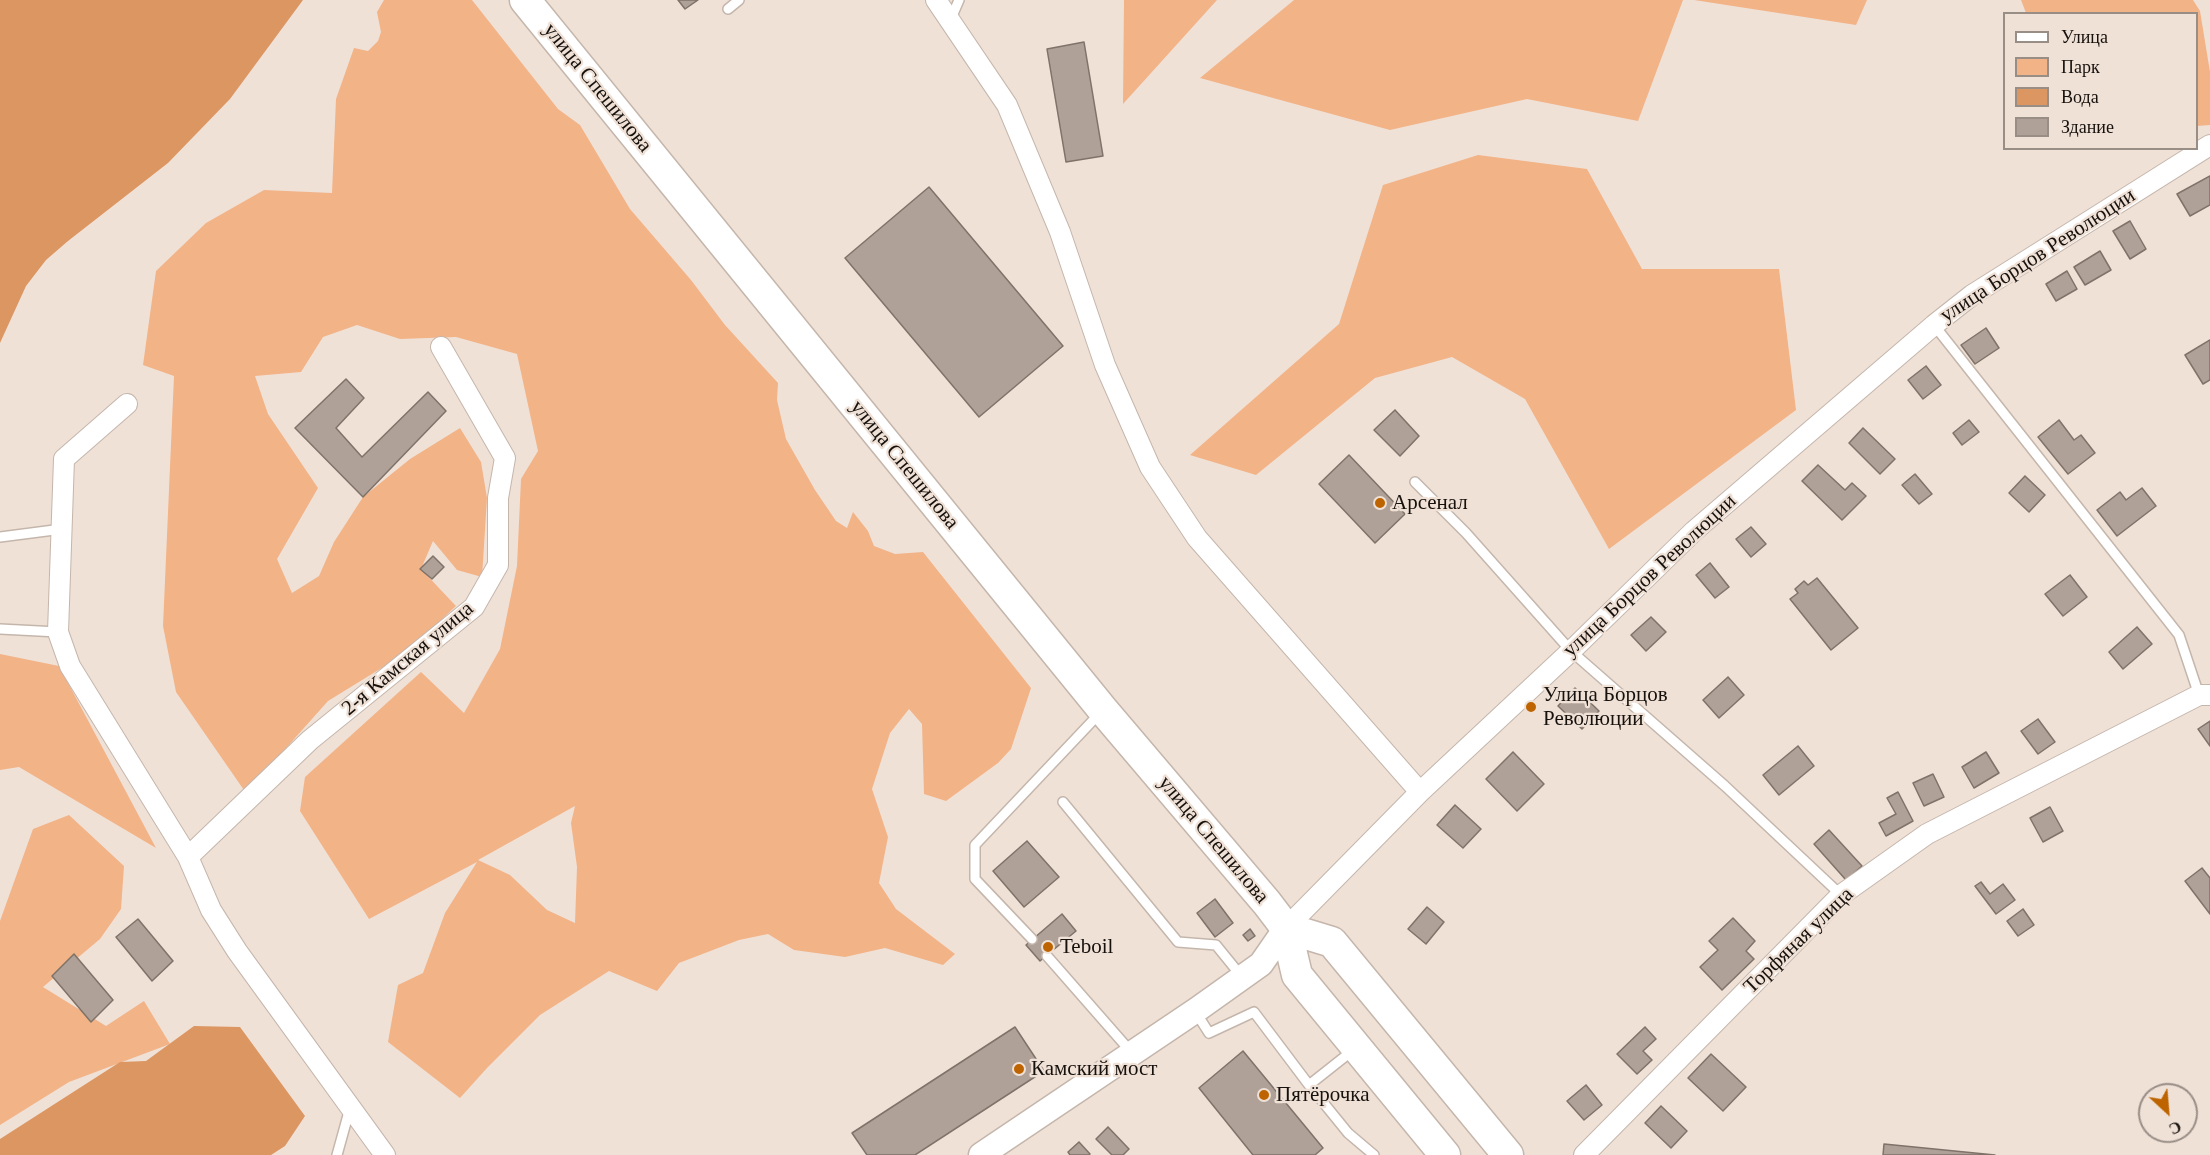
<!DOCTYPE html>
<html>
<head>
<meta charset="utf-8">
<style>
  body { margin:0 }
  #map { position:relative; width:2210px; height:1155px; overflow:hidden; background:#f0e1d7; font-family:Georgia,serif }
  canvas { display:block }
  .legend { position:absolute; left:2003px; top:12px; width:195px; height:138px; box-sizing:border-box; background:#f0e1d7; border:2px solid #998e86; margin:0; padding:8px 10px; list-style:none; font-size:18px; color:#16110d }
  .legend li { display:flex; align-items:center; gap:12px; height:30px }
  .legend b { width:30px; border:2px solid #998e86 }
  .north { position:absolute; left:2138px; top:1083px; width:60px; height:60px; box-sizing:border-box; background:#f0e1d7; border:2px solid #998e86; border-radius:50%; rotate:154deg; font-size:16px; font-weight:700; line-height:24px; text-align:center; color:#16110d }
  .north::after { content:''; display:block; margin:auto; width:21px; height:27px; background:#bd6401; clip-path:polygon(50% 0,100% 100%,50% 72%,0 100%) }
</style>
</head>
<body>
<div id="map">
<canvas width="2210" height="1155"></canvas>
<ul class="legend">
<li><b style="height:8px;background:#fff"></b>Улица</li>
<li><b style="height:16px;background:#f2b387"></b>Парк</li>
<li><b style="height:16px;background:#dc9662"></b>Вода</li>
<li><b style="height:16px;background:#afa197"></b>Здание</li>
</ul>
<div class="north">С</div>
</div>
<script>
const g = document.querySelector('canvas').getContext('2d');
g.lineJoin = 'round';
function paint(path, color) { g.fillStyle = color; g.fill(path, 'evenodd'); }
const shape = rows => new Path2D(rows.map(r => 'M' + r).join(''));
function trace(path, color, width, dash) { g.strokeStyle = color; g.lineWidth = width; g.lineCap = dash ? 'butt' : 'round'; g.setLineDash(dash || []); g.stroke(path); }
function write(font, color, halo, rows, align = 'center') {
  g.font = font + ' Georgia,serif'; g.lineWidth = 4.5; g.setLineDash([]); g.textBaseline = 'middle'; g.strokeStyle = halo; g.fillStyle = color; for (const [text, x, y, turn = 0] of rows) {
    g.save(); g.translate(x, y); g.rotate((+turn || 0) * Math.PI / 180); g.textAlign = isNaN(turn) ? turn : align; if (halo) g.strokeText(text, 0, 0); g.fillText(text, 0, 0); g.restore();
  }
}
paint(shape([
  [384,0,472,0,558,109,580,125,630,209,691,280,725,325,778,383,777,400,786,439,815,490,836,521,847,528,853,512,868,531,874,546,895,554,923,552,1031,688,1011,749,998,763,946,801,924,794,922,724,909,709,890,733,872,789,888,837,879,883,896,909,955,954,943,965,885,948,845,957,794,950,768,934,739,940,679,963,657,991,609,971,540,1015,487,1068,460,1098,388,1042,398,985,423,973,445,913,477,862,369,919,300,811,305,777,421,672,464,713,500,649,517,566,521,479,538,451,517,354,456,337,400,339,357,325,323,337,301,372,255,376,268,414,318,488,277,559,292,593,319,576,334,542,363,497,410,459,460,428,481,462,487,498,482,577,457,570,433,541,421,569,456,606,406,653,328,701,246,793,176,692,163,626,174,376,143,365,156,271,206,223,264,190,332,193,336,99,354,48,368,51,378,41,381,32,377,12],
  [575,806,571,823,577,867,575,923,547,910,510,875,478,860],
  [1124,0,1217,0,1123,104],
  [1294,0,1683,0,1638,121,1527,99,1390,130,1200,78],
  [1694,0,1867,0,1856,25],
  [2021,0,2193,0,2200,11,2210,72,2210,125,2197,126,2196,14,2026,13],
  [1478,155,1587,169,1642,269,1779,269,1796,410,1609,549,1525,399,1452,357,1375,378,1256,475,1190,455,1339,324,1383,185],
  [0,654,59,666,156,848,19,767,0,770],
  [69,815,124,866,121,909,100,939,43,987,106,1026,144,1001,170,1044,69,1082,0,1125,0,921,33,829]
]), '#f2b387');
paint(shape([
  [0,0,303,0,230,99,168,163,68,241,46,260,26,286,0,343],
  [194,1026,240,1027,305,1116,285,1146,271,1155,0,1155,0,1139,120,1062,146,1061]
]), '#dc9662');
const building = shape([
  [678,0,698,0,685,9,678,0],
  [1084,42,1103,156,1066,162,1047,49,1084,42],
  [2210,176,2210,205,2190,216,2177,194,2210,176],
  [929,187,1063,346,979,417,845,258,929,187],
  [2130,221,2146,249,2130,259,2113,231,2130,221],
  [2100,251,2111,270,2085,285,2074,267,2100,251],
  [2067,271,2077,289,2056,301,2046,284,2067,271],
  [1986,328,1999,348,1975,364,1961,345,1986,328],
  [2210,340,2210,380,2203,384,2185,355,2210,340],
  [1926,366,1941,385,1923,399,1908,380,1926,366],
  [346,379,364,398,336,428,362,457,428,392,446,411,363,497,295,428,346,379],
  [1395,410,1419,436,1400,456,1374,430,1395,410],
  [1969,420,1979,432,1962,445,1953,433,1969,420],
  [2059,420,2074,440,2081,435,2095,453,2068,474,2038,437,2059,420],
  [1863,428,1895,459,1880,474,1849,443,1863,428],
  [1349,455,1405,514,1375,543,1319,484,1349,455],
  [1818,465,1845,490,1852,483,1866,496,1842,520,1802,481,1818,465],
  [1915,474,1932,494,1919,504,1902,485,1915,474],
  [2025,476,2045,495,2029,512,2009,493,2025,476],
  [2142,488,2156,506,2117,536,2097,510,2120,492,2126,500,2142,488],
  [1751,527,1766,544,1751,557,1736,539,1751,527],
  [433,556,444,567,432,579,420,569,433,556],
  [1710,563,1729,587,1715,598,1696,575,1710,563],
  [2070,575,2087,597,2063,616,2045,594,2070,575],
  [1817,578,1858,628,1831,650,1790,599,1798,593,1795,589,1804,581,1808,585,1817,578],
  [1651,617,1666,632,1646,651,1631,635,1651,617],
  [2137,627,2152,644,2123,669,2109,652,2137,627],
  [1728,677,1744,695,1719,718,1703,700,1728,677],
  [1575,688,1599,711,1582,729,1558,706,1575,688],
  [2038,719,2055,742,2038,754,2021,731,2038,719],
  [2210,721,2210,746,2198,729,2210,721],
  [1798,746,1814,766,1779,795,1763,775,1798,746],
  [1513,752,1544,784,1517,811,1486,779,1513,752],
  [1986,752,1999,773,1974,788,1962,767,1986,752],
  [1933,774,1944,797,1924,806,1913,783,1933,774],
  [1898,792,1913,821,1886,836,1879,823,1896,814,1887,798,1898,792],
  [1455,805,1481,829,1463,848,1437,825,1455,805],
  [2050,807,2063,831,2043,842,2030,818,2050,807],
  [1829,830,1862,866,1846,880,1814,844,1829,830],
  [1027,841,1059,877,1024,907,993,871,1027,841],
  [2202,868,2210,878,2210,914,2185,881,2202,868],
  [1981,882,1990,894,2003,884,2015,900,1996,914,1975,886,1981,882],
  [1215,899,1233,923,1215,937,1197,913,1215,899],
  [1427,907,1444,922,1426,944,1408,929,1427,907],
  [2023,909,2034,925,2018,936,2007,921,2023,909],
  [1062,914,1076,931,1040,961,1026,945,1062,914],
  [1733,918,1755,941,1746,951,1754,959,1722,990,1700,967,1718,950,1709,941,1733,918],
  [138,919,173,961,152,981,116,937,138,919],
  [1250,929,1255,936,1248,941,1243,935,1250,929],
  [74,954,113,1000,91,1022,52,976,74,954],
  [1015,1027,1044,1071,915,1155,867,1155,852,1133,1015,1027],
  [1645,1027,1656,1039,1643,1051,1652,1060,1637,1074,1617,1054,1645,1027],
  [1243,1051,1323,1148,1315,1155,1253,1155,1199,1088,1243,1051],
  [1711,1054,1746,1087,1723,1111,1688,1078,1711,1054],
  [1586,1085,1602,1105,1584,1120,1567,1101,1586,1085],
  [1661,1106,1687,1131,1671,1148,1645,1123,1661,1106],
  [1108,1127,1129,1149,1123,1155,1112,1155,1096,1139,1108,1127],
  [1079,1142,1090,1154,1089,1155,1070,1155,1068,1152,1079,1142],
  [1884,1144,1995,1155,1883,1155,1884,1144]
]);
paint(building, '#afa197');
trace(building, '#7f7269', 1.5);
const service = shape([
  [728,9,739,0],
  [950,21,959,0],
  [1934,325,2179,635,2199,695],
  [1415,482,1466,533,1571,651,1725,786,1841,895],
  [0,537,62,529],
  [0,629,58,632],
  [1063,802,1178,942,1216,945,1242,977],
  [1032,939,975,879,975,845,1099,714],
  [1047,956,1132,1053],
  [1195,1011,1209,1033,1254,1012,1309,1085,1348,1133,1374,1155],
  [1309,1085,1352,1051],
  [337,1155,350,1108]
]);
const minor = shape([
  [936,0,1007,105,1060,232,1105,365,1150,467,1197,538,1420,792],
  [127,404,64,459,58,632,70,666,188,857,211,910,237,951,385,1155],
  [188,857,310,740,474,607,498,565,498,498,505,458,441,347],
  [1286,928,1420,792,1571,651,1694,531,1934,325,1972,295,2210,145],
  [1584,1155,1841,895,1927,834,2199,695,2210,695]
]);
const tertiary = shape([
  [981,1155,1195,1011,1261,964,1286,928]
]);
const primary = shape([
  [525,0,1103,710,1267,903,1286,928,1297,975,1445,1155],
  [1286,928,1332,942,1508,1155]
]);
trace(service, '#c5b6ac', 12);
trace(minor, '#c5b6ac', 22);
trace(tertiary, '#c5b6ac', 27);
trace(primary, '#c5b6ac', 33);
trace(service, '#fff', 9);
trace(minor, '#fff', 20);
trace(tertiary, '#fff', 24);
trace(primary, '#fff', 30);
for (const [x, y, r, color] of [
  [1380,503,6,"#bd6401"],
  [1531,707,6,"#bd6401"],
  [1048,947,6,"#bd6401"],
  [1019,1069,6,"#bd6401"],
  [1264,1095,6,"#bd6401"]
]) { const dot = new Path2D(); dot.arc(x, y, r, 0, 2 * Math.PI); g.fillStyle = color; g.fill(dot); trace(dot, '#f0e1d7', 2); }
write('21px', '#16110d', '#f0e1d7', [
  ["улица Спешилова",597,88,51],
  ["улица Борцов Революции",2038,256,-33],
  ["улица Спешилова",904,465,51],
  ["улица Борцов Революции",1650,576,-43],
  ["2-я Камская улица",408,659,-40],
  ["улица Спешилова",1213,840,50],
  ["Торфяная улица",1799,941,-44]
]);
write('21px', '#16110d', '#f0e1d7', [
  ["Арсенал",1392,503],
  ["Улица Борцов",1543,695],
  ["Революции",1543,719],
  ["Teboil",1060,947],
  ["Камский мост",1031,1069],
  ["Пятёрочка",1276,1095]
], 'left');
</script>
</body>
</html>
